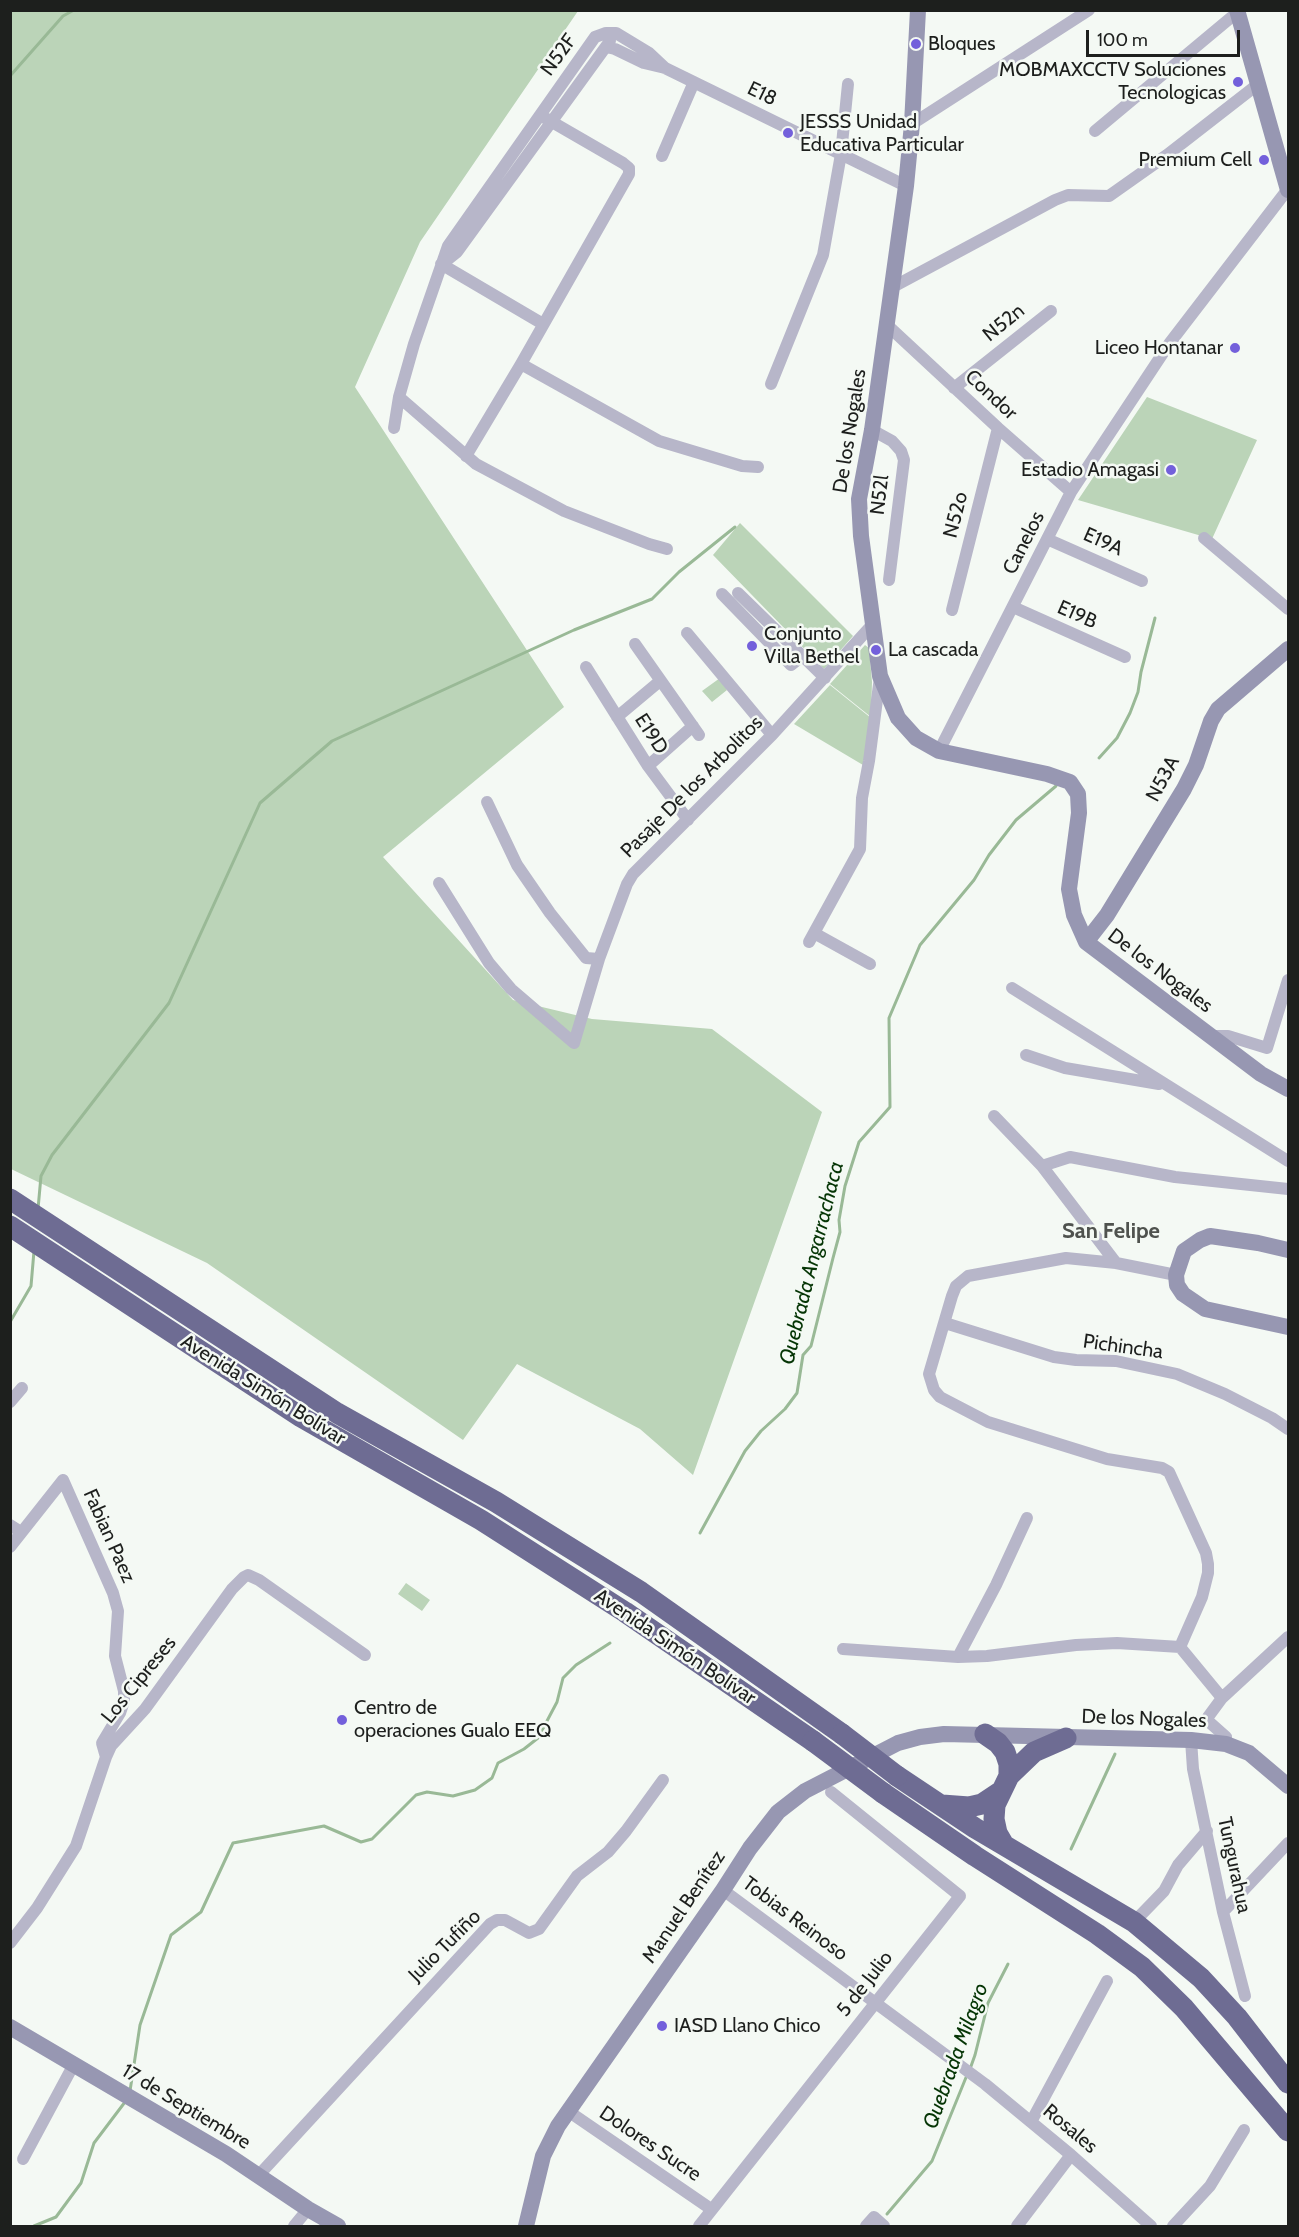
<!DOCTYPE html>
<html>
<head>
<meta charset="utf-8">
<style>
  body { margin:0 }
  #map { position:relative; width:1299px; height:2237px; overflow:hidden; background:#f4f9f4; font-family:Cabin,sans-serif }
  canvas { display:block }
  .frame { position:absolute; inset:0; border:12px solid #1d1f1d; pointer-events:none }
  .scale { position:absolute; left:1086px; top:30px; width:154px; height:27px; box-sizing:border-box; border:3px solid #1d1f1d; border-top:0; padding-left:8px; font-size:18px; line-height:21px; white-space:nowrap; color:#1d1f1d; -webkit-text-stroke:4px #f4f9f4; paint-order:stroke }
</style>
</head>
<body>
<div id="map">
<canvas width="1299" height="2237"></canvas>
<div class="frame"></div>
<div class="scale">100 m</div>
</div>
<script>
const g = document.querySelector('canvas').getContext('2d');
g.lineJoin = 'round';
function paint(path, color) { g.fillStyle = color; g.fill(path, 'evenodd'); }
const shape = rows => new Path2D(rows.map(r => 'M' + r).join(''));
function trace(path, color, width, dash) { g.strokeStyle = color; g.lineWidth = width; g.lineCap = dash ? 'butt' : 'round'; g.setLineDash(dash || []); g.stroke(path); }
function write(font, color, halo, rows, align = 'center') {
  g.font = font + ' Cabin,sans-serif'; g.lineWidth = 5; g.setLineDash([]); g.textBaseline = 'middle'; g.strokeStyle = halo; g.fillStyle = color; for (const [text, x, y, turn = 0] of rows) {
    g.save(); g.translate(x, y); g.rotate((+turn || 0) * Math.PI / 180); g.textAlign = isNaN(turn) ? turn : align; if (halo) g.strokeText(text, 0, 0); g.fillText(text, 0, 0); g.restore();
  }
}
paint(shape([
  [11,11,578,11,420,242,355,387,564,707,383,857,513,1000,592,1019,712,1029,822,1112,693,1475,640,1429,517,1364,463,1440,207,1263,11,1169],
  [1147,397,1257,440,1212,539,1078,500],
  [740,523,853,636,824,669,713,555],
  [865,645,869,648,872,682,871,717,830,684],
  [720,678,727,690,712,702,702,691],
  [830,685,871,718,863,765,794,724],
  [406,1583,430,1600,422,1611,398,1594]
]), '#bbd4b8');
trace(shape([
  [10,76,63,16,74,10],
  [1099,758,1117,738,1130,713,1138,692,1141,672,1155,618],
  [38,1209,41,1176,52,1155,169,1003,260,803,332,741,574,630,652,599,679,572,735,527],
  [10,1322,31,1286,34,1251],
  [700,1533,745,1451,761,1431,785,1409,797,1393,803,1355,811,1346,833,1258,840,1232,839,1220,845,1186,859,1142,890,1107,889,1018,920,945,974,880,989,855,1016,820,1056,786],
  [1071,1849,1115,1754],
  [970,2069,975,2055,988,2003,1008,1964],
  [130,2091,140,2025,171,1935,201,1912,233,1843,324,1826,361,1842,372,1839,416,1795,427,1792,453,1796,475,1790,492,1778,498,1763,524,1749,538,1738,557,1702,563,1678,576,1665,610,1643],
  [887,2214,932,2161,967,2075],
  [34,2226,56,2217,81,2183,94,2143,125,2102]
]), '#99b996', 3);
trace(shape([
  [606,47,615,49,644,63,665,68,906,186],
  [912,124,1089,10],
  [1095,131,1240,10],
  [662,156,694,82],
  [441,264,543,324],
  [442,264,457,252,610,41],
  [891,288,1055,200,1068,195,1109,196,1167,155,1257,85],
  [886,324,998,428,1071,492],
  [521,364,659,441,742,466,758,467],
  [771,384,823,255,841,154,848,84],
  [954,388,1051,311],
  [399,397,476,464,564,511,649,544,667,549],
  [394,428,399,397,414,344,448,246,595,37,606,33,616,33,649,53,665,68],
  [872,430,892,441,901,451,904,460,889,580],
  [466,456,521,364,629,174,629,168,623,163,540,115],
  [1204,538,1288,609],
  [1047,539,1142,581],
  [738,593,825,678],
  [722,594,791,665,801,657],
  [1013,607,1125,657],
  [952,610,998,428],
  [687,633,772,735],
  [635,644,699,735],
  [586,667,648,766,688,820],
  [617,717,660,681],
  [939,751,1071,492,1169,344,1288,189],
  [648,766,693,726],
  [487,802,517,865,550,913,586,958,599,959],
  [439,883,489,963,511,989,574,1043,599,959,627,884,633,874,772,735,872,625],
  [814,933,870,964],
  [809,942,860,849,862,798,869,761,880,677],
  [1012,988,1288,1161],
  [1212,1036,1228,1036,1267,1048,1288,980],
  [1026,1055,1065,1068,1159,1084],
  [994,1116,1042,1166,1116,1263],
  [1042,1166,1070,1157,1175,1177,1288,1189],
  [1176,1275,1116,1263,1066,1258,968,1276,956,1286,952,1296,929,1374,934,1390,940,1397,988,1422,1107,1459,1162,1468,1169,1472,1206,1553,1208,1564,1208,1573,1202,1597,1180,1647],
  [945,1323,1054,1357,1076,1360,1116,1361,1177,1374,1225,1394,1272,1418,1288,1429],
  [10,1402,22,1388],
  [10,1525,21,1532],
  [10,1547,63,1480,113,1593,118,1611,115,1656,124,1691,124,1701,120,1713,102,1743,106,1757],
  [843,1649,958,1657,987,1656,1076,1645,1117,1643,1180,1647,1222,1698],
  [958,1657,996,1585,1027,1518],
  [1191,1740,1193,1769,1223,1912,1245,1996],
  [1226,1744,1226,1737,1208,1721,1208,1717,1222,1698,1288,1637],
  [723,1890,985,2084,1071,2155,1151,2226],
  [1223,1912,1288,1843],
  [1134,1922,1164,1891,1178,1865,1207,1831],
  [10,1943,37,1908,76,1846,106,1757,111,1746,145,1709,232,1589,244,1577,248,1575,259,1580,365,1655],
  [568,2111,711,2209],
  [1031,2122,1107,1981],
  [23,2159,74,2064],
  [258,2176,490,1924,497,1920,505,1920,529,1933,539,1929,577,1876,608,1852,626,1831,663,1780],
  [294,2226,308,2209],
  [699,2226,960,1896,831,1792],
  [866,2226,874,2217,884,2226],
  [1017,2226,1071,2155],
  [1173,2226,1210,2186,1244,2130]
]), '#b7b6c9', 12);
trace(shape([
  [918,10,912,124,906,186,872,430,859,499,861,536,880,676,898,718,916,738,939,751,1047,774,1070,782,1078,794,1079,813,1069,889,1074,915,1086,942,1261,1074,1288,1089],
  [1237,10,1288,190],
  [1086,942,1107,915,1184,789,1196,765,1211,721,1218,709,1288,649],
  [1288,1250,1258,1243,1210,1236,1200,1240,1184,1251,1176,1275,1177,1285,1183,1294,1205,1309,1288,1327],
  [10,2027,226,2154,308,2209,338,2226],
  [526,2226,543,2156,558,2126,723,1890,750,1848,778,1812,805,1791,898,1743,920,1737,944,1734,1191,1740,1226,1744,1249,1753,1288,1786]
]), '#9797b2', 16);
trace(shape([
  [10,1199,337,1413,496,1502,641,1592,842,1734],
  [10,1226,301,1417,481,1520,625,1612,813,1741],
  [985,1734,998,1743,1005,1752,1009,1764,1009,1776],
  [897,1776,975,1828,1134,1922,1201,1978,1237,2017,1288,2083],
  [883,1793,975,1856,1097,1934,1142,1967,1184,2008,1288,2131],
  [942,1805,969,1807,982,1804,1000,1792],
  [1004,1845,997,1833,994,1819,995,1805,1009,1776,1034,1752,1066,1738]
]), '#6e6c93', 21);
trace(shape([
  [842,1734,897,1776],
  [813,1741,883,1793]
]), '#6e6c93', 21);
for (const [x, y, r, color] of [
  [916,44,6,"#7360db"],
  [1238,82,6,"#7360db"],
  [788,133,6,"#7360db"],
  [1264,160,6,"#7360db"],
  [1235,348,6,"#7360db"],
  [1171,470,6,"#7360db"],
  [752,646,6,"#7360db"],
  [876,650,6,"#7360db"],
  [342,1720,6,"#7360db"],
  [662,2026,6,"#7360db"]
]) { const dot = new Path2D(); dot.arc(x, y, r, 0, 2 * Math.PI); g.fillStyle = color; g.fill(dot); trace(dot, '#f4f9f4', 2); }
write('20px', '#1d1f1d', '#f4f9f4', [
  ["Bloques",928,44],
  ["MOBMAXCCTV Soluciones",1226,70,"right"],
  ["Tecnologicas",1226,93,"right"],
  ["JESSS Unidad",800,122],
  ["Educativa Particular",800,145],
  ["Premium Cell",1252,160,"right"],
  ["Liceo Hontanar",1223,348,"right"],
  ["Estadio Amagasi",1159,470,"right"],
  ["Conjunto",764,634],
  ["Villa Bethel",764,657],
  ["La cascada",888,650],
  ["Centro de",354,1708],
  ["operaciones Gualo EEQ",354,1731],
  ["IASD Llano Chico",674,2026]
], 'left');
write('20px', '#1d1f1d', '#f4f9f4', [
  ["N52F",559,55,-54],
  ["E18",762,94,26],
  ["N52n",1004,323,-39],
  ["Condor",991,395,43],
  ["De los Nogales",850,431,-81],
  ["N52l",880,495,-83],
  ["N52o",956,515,-76],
  ["E19A",1103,542,24],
  ["Canelos",1024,543,-63],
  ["E19B",1077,615,24],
  ["E19D",651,734,57],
  ["N53A",1163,779,-62],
  ["Pasaje De los Arbolitos",692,787,-45],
  ["De los Nogales",1160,971,37],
  ["Pichincha",1123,1347,8],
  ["Avenida Simón Bolívar",263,1390,32],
  ["Fabian Paez",109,1536,66],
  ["Avenida Simón Bolívar",675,1647,34],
  ["Los Cipreses",139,1680,-51],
  ["De los Nogales",1144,1719,2],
  ["Tungurahua",1234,1865,78],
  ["Manuel Benítez",684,1907,-56],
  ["Tobias Reinoso",795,1919,37],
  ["Julio Tufiño",445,1946,-45],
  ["5 de Julio",865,1984,-52],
  ["17 de Septiembre",186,2107,31],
  ["Rosales",1070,2129,40],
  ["Dolores Sucre",650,2144,34]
]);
write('italic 21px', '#053505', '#f4f9f4', [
  ["Quebrada Angarrachaca",812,1263,-76],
  ["Quebrada Milagro",956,2056,-70]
]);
write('bold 22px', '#4f524e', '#f4f9f4', [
  ["San Felipe",1111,1232]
]);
</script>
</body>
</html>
